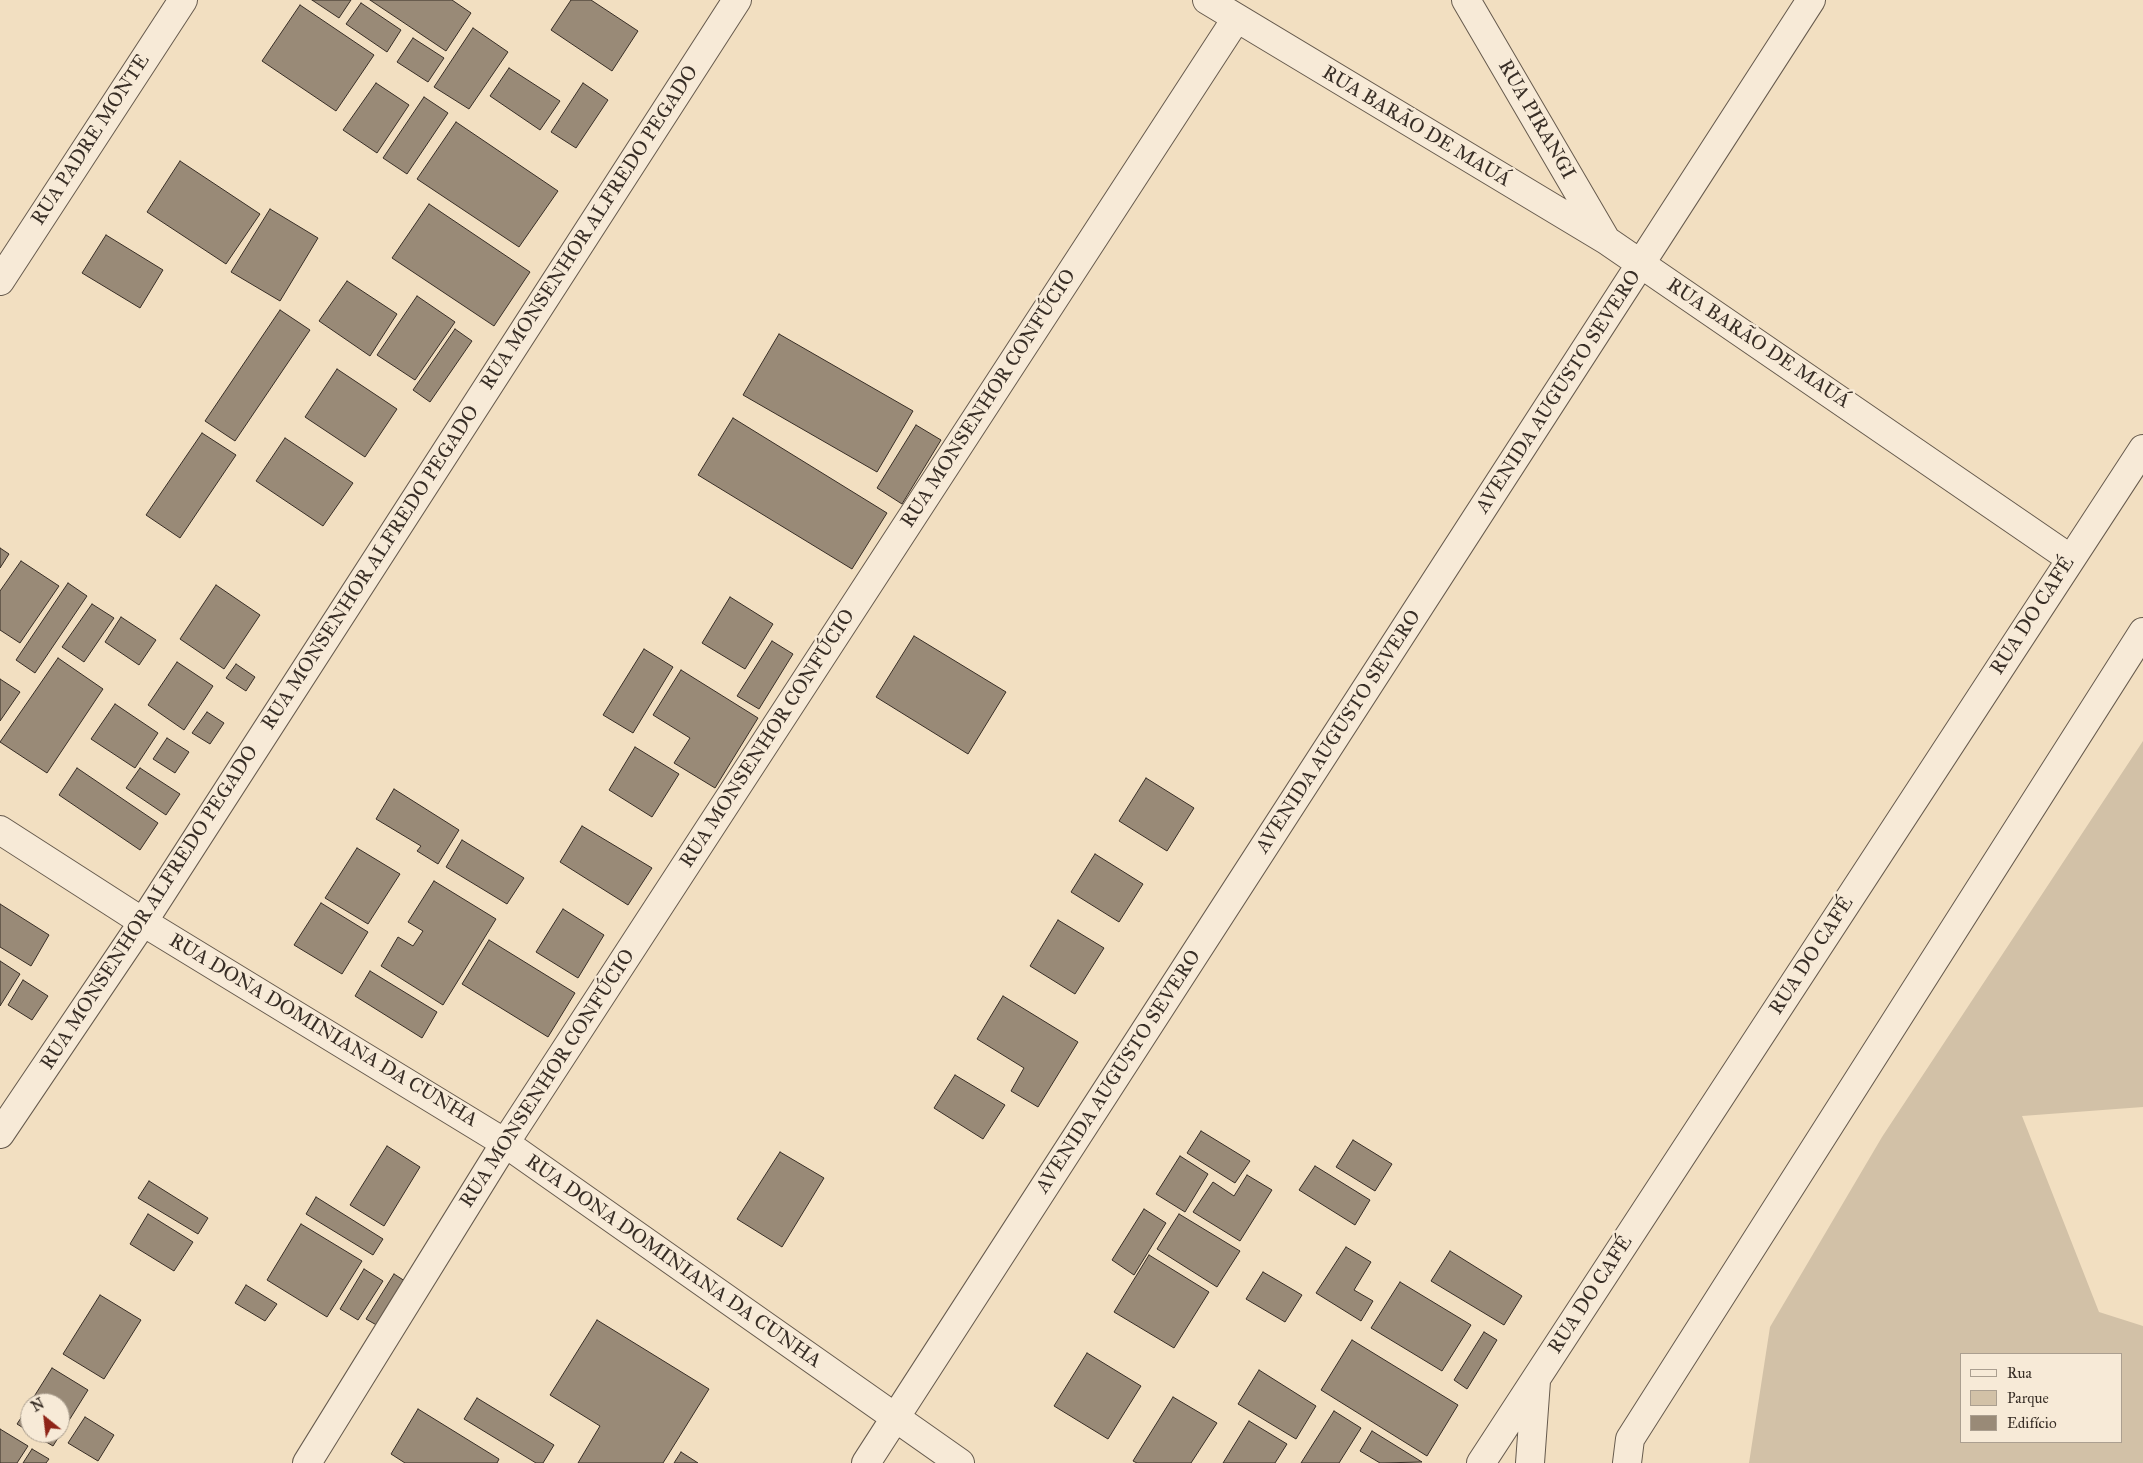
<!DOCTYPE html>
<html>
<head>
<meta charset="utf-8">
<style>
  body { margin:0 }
  #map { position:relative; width:2143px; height:1463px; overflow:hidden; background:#f2dfc1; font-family:"IM FELL Great Primer",serif }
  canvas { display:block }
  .legend { position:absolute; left:1960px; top:1353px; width:162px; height:90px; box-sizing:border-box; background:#f7ead7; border:1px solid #ab9f90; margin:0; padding:6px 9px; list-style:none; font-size:15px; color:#382e26 }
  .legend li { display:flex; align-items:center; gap:10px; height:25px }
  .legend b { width:25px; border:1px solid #ab9f90 }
  .north { position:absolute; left:20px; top:1393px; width:50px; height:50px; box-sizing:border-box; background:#f7ead7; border:1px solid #ab9f90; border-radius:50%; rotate:331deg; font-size:14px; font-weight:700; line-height:20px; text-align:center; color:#382e26 }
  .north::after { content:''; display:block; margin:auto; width:18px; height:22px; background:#8f2418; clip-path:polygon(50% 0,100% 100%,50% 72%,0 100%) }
</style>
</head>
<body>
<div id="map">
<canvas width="2143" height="1463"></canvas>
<ul class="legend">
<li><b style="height:6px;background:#f7ead7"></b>Rua</li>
<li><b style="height:14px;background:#d2c1a7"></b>Parque</li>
<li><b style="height:14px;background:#998a77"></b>Edifício</li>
</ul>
<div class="north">N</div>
</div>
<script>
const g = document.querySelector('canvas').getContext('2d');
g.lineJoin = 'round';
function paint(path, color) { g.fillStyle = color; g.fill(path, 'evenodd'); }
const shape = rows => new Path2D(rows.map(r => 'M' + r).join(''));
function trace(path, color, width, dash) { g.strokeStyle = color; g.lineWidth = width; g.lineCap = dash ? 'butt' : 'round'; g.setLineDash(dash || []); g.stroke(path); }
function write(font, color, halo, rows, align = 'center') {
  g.font = font + ' "IM FELL Great Primer",serif'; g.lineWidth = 5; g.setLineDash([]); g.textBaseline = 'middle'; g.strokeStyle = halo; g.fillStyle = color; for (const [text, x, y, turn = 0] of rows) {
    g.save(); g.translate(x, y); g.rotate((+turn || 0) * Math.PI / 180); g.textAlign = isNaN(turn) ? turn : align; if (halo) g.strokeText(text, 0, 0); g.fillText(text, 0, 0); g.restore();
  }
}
paint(shape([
  [2143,741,2143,1107,2022,1116,2099,1312,2143,1326,2143,1463,1749,1463,1770,1327,1882,1137],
  [1962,1354,2122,1354,2122,1442,1962,1442]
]), '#d2c1a7');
const building = shape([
  [312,0,351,0,339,18,312,0],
  [370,0,452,0,471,13,446,51,370,0],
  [571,0,591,0,638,31,612,71,551,30,571,0],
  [361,3,401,30,387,52,346,24,361,3],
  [300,5,374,55,336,111,262,61,300,5],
  [473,28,508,52,469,109,434,87,473,28],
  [413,38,444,58,428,82,397,62,413,38],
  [509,68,560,101,540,130,490,96,509,68],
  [376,83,409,105,377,153,343,130,376,83],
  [583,83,608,100,576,148,551,132,583,83],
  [424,97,448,113,407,174,383,158,424,97],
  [456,122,558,191,519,247,417,179,456,122],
  [180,161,260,214,226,264,147,212,180,161],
  [429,204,530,272,494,326,392,258,429,204],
  [270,209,318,238,280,301,231,272,270,209],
  [106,235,163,270,140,308,82,273,106,235],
  [347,281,397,314,370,356,319,321,347,281],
  [417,296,455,322,415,380,377,355,417,296],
  [280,310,310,330,235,441,205,421,280,310],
  [455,329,472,341,430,402,413,390,455,329],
  [779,334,913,411,877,472,743,395,779,334],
  [337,369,397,409,365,457,305,417,337,369],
  [733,418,887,513,852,569,698,475,733,418],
  [916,425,941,440,902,504,877,488,916,425],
  [202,433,236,455,180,538,146,515,202,433],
  [285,438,353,483,323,526,256,481,285,438],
  [0,548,9,554,0,568,0,548],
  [21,561,59,586,20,643,0,630,0,591,21,561],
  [68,583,87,596,35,673,16,660,68,583],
  [216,585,260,615,224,669,180,639,216,585],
  [730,597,773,624,745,669,702,643,730,597],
  [92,604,114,618,84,662,62,647,92,604],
  [121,617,156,640,139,665,105,642,121,617],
  [914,636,1006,692,968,754,876,697,914,636],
  [772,641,793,654,759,709,737,696,772,641],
  [644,649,673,667,633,733,603,715,644,649],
  [58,658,103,689,47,773,0,742,58,658],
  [177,662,213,686,184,730,148,705,177,662],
  [236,664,255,677,246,691,226,678,236,664],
  [681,670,758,718,715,788,674,763,690,738,653,715,681,670],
  [0,679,20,692,0,721,0,679],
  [115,704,158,733,135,768,91,739,115,704],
  [207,712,224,723,210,744,192,733,207,712],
  [167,738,189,752,175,773,153,759,167,738],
  [635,747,679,774,652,817,609,790,635,747],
  [77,768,158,823,140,850,59,795,77,768],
  [140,768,180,794,166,815,126,788,140,768],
  [1146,778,1194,808,1167,851,1119,821,1146,778],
  [394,789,459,830,438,864,417,851,421,846,376,819,394,789],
  [582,826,652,868,628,905,560,862,582,826],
  [462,840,524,878,507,904,446,867,462,840],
  [357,848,400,874,368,924,325,898,357,848],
  [1095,854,1143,884,1119,922,1071,892,1095,854],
  [434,881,496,919,443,1005,381,966,398,937,413,946,423,931,408,922,434,881],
  [321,903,368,932,342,974,294,945,321,903],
  [0,904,49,935,31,966,0,947,0,904],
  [563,909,604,935,578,978,536,952,563,909],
  [1058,920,1104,948,1075,994,1030,966,1058,920],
  [489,940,575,993,548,1037,462,984,489,940],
  [0,961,20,974,0,1006,0,961],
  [370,971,437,1012,422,1038,355,996,370,971],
  [23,980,48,996,32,1020,8,1005,23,980],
  [1003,996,1078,1042,1038,1107,1011,1091,1024,1068,977,1039,1003,996],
  [955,1075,1005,1105,983,1139,934,1108,955,1075],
  [1201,1131,1250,1161,1235,1183,1187,1153,1201,1131],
  [1353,1140,1392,1164,1375,1191,1336,1167,1353,1140],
  [387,1146,420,1167,384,1226,350,1205,387,1146],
  [780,1152,824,1178,782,1247,737,1219,780,1152],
  [1180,1156,1208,1174,1185,1212,1156,1194,1180,1156],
  [1315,1166,1370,1200,1355,1225,1299,1190,1315,1166],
  [1247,1175,1272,1190,1240,1241,1193,1212,1213,1182,1234,1196,1247,1175],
  [149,1181,208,1218,198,1234,138,1198,149,1181],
  [316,1197,383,1239,373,1255,306,1214,316,1197],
  [1144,1209,1166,1223,1134,1275,1112,1260,1144,1209],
  [148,1214,193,1242,174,1271,130,1244,148,1214],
  [1179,1214,1240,1251,1217,1287,1157,1249,1179,1214],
  [301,1224,362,1261,327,1317,267,1280,301,1224],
  [1346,1247,1371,1262,1354,1290,1373,1301,1361,1321,1316,1293,1346,1247],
  [1450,1251,1522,1296,1504,1325,1431,1281,1450,1251],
  [1149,1255,1209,1292,1174,1348,1114,1312,1149,1255],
  [364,1269,383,1281,358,1320,340,1309,364,1269],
  [1263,1272,1302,1295,1285,1322,1246,1299,1263,1272],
  [394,1274,408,1283,380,1327,366,1319,394,1274],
  [1400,1282,1471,1325,1442,1371,1371,1328,1400,1282],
  [246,1285,277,1304,265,1321,235,1303,246,1285],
  [100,1295,141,1320,104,1379,63,1354,100,1295],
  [597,1320,709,1389,663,1463,578,1463,600,1426,550,1395,597,1320],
  [1484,1332,1497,1340,1467,1389,1454,1380,1484,1332],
  [1352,1340,1458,1405,1427,1456,1321,1390,1352,1340],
  [1087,1353,1141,1386,1108,1439,1054,1406,1087,1353],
  [52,1368,88,1390,53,1446,31,1433,60,1433,60,1403,30,1403,52,1368],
  [1259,1370,1316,1406,1296,1439,1238,1404,1259,1370],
  [1173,1397,1217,1423,1191,1463,1137,1463,1133,1461,1173,1397],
  [477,1398,554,1445,543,1463,536,1463,464,1419,477,1398],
  [30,1404,30,1432,17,1424,30,1404],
  [418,1409,499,1459,497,1463,405,1463,391,1454,418,1409],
  [1334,1411,1361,1428,1339,1463,1301,1463,1334,1411],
  [85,1417,114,1435,98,1461,68,1443,85,1417],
  [1249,1421,1287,1444,1275,1463,1223,1463,1249,1421],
  [0,1429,28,1446,17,1463,0,1463,0,1429],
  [1372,1431,1422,1462,1380,1463,1360,1451,1372,1431],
  [32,1449,49,1459,46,1463,23,1463,32,1449],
  [681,1452,698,1463,674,1463,681,1452]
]);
paint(building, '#998a77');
trace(building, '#382e26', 1);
const minor = shape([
  [1207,0,1606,240,2071,559],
  [1466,0,1605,238],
  [0,281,183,0],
  [0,830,143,922,505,1143,960,1463],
  [0,1134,143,922,737,0],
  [307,1463,505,1143,1236,19],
  [866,1463,1811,0],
  [1481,1463,2143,449],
  [1530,1463,1536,1381],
  [1627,1463,1630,1439,2143,632]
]);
trace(minor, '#665a4d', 30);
trace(minor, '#f7ead7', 28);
write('20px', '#382e26', '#f7ead7', [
  ["RUA PIRANGI",1536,120,60],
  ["RUA BARÃO DE MAUÁ",1416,127,31],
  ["RUA PADRE MONTE",91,140,-57],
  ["RUA MONSENHOR ALFREDO PEGADO",590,228,-57],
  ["RUA BARÃO DE MAUÁ",1758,344,34],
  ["AVENIDA AUGUSTO SEVERO",1559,392,-57],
  ["RUA MONSENHOR CONFÚCIO",989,399,-57],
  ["RUA MONSENHOR ALFREDO PEGADO",371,568,-57],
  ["RUA DO CAFÉ",2033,616,-57],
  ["AVENIDA AUGUSTO SEVERO",1339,732,-57],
  ["RUA MONSENHOR CONFÚCIO",768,739,-57],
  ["RUA MONSENHOR ALFREDO PEGADO",150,908,-57],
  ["RUA DO CAFÉ",1812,956,-57],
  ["RUA DONA DOMINIANA DA CUNHA",323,1031,31],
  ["AVENIDA AUGUSTO SEVERO",1119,1072,-57],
  ["RUA MONSENHOR CONFÚCIO",548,1079,-57],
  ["RUA DONA DOMINIANA DA CUNHA",673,1262,35],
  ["RUA DO CAFÉ",1591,1295,-57]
]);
</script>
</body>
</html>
